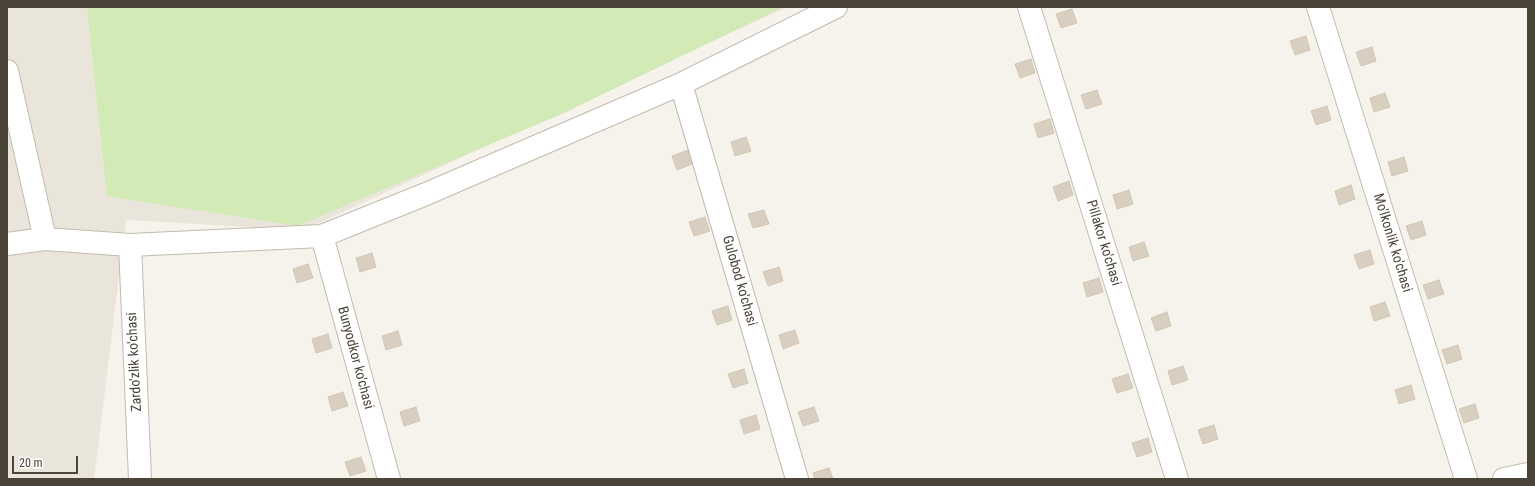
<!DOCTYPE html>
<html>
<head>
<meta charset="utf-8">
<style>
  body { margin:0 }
  #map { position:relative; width:1535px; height:486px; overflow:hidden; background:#f6f3ec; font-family:"Roboto Condensed",sans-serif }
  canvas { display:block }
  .frame { position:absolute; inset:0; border:8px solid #4b4439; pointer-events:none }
  .scale { position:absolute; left:12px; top:456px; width:66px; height:18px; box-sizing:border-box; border:2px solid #4b4439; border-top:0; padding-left:5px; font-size:12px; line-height:14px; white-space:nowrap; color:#4b4439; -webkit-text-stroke:3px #fff; paint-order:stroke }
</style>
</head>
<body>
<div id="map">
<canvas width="1535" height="486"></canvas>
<div class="frame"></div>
<div class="scale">20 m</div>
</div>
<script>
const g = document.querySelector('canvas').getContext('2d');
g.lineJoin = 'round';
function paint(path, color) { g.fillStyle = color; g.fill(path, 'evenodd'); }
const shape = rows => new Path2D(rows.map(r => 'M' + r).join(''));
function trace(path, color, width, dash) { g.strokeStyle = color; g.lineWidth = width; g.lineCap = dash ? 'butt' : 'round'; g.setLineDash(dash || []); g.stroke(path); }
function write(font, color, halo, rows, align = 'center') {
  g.font = font + ' "Roboto Condensed",sans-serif'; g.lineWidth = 3; g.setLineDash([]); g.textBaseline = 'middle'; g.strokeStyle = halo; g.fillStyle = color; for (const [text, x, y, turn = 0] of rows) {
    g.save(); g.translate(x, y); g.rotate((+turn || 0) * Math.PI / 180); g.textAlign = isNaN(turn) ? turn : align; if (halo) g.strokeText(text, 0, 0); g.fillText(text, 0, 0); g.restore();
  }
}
paint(shape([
  [7,7,787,7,304,230,126,220,94,479,7,479]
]), '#eae5da');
paint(shape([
  [87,7,783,7,564,113,297,226,107,196]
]), '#d2eab5');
const building = shape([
  [1072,9,1077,23,1061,28,1056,14,1072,9],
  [1306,36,1310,50,1295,55,1290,41,1306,36],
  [1372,47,1376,61,1361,66,1356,52,1372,47],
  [1031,59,1035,73,1020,78,1015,64,1031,59],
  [1097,90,1102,104,1086,109,1081,95,1097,90],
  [1385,93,1390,107,1374,112,1370,98,1385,93],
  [1327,106,1331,120,1316,125,1311,111,1327,106],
  [1050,119,1054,133,1038,138,1034,124,1050,119],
  [746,137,751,151,735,156,731,142,746,137],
  [688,150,692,164,677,170,672,156,688,150],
  [1404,157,1408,171,1392,176,1388,162,1404,157],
  [1069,181,1073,195,1058,201,1053,187,1069,181],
  [1351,185,1355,199,1339,205,1335,191,1351,185],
  [1129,190,1133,204,1117,209,1113,195,1129,190],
  [764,210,769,224,753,228,748,214,764,210],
  [705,217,710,231,694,236,689,222,705,217],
  [1422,221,1426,235,1411,240,1406,226,1422,221],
  [1144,242,1149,256,1133,261,1129,247,1144,242],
  [1370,250,1374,264,1359,269,1354,255,1370,250],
  [372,253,376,267,360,272,356,258,372,253],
  [308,264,313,278,297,283,293,269,308,264],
  [779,267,783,281,768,286,763,272,779,267],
  [1099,278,1103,292,1087,297,1083,283,1099,278],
  [1439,280,1444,294,1428,299,1423,285,1439,280],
  [1385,302,1390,316,1374,321,1370,307,1385,302],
  [728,306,732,320,717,325,712,311,728,306],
  [1167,312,1171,326,1156,331,1151,318,1167,312],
  [795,330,799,343,783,349,779,335,795,330],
  [398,331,402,345,386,350,382,336,398,331],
  [328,334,332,348,316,353,312,339,328,334],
  [1458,345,1462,359,1447,364,1442,350,1458,345],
  [1183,366,1188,380,1172,385,1168,371,1183,366],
  [744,369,748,383,733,388,728,374,744,369],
  [1128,374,1133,388,1117,393,1112,379,1128,374],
  [1411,385,1415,399,1399,404,1395,390,1411,385],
  [343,392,348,406,332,411,328,397,343,392],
  [1475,404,1479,418,1464,423,1459,409,1475,404],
  [416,407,420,421,404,426,400,412,416,407],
  [814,407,819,421,803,426,798,412,814,407],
  [756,415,760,429,744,434,740,420,756,415],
  [1214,425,1218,439,1203,444,1198,430,1214,425],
  [1148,438,1152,452,1137,457,1132,443,1148,438],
  [361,457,366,471,350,476,345,462,361,457],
  [829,468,833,479,815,479,813,473,829,468]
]);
paint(building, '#d8cfc1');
trace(building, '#d3c7b4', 1);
const minor = shape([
  [1029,7,1177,479],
  [1318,7,1466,479],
  [7,71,45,239],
  [681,84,797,479],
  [322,236,389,479],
  [7,244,45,239,130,245,322,236,426,194,681,84,836,7],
  [130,245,140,479],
  [1504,479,1528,474]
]);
trace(minor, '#c2bbae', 24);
trace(minor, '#fff', 22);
write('14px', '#4b4439', '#fff', [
  ["Pillakor ko'chasi",1103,243,73],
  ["Mo'lkonlik ko'chasi",1392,243,73],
  ["Gulobod ko'chasi",739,281,74],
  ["Bunyodkor ko'chasi",355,358,75],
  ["Zardo'zlik ko'chasi",135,362,-93]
]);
</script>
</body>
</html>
